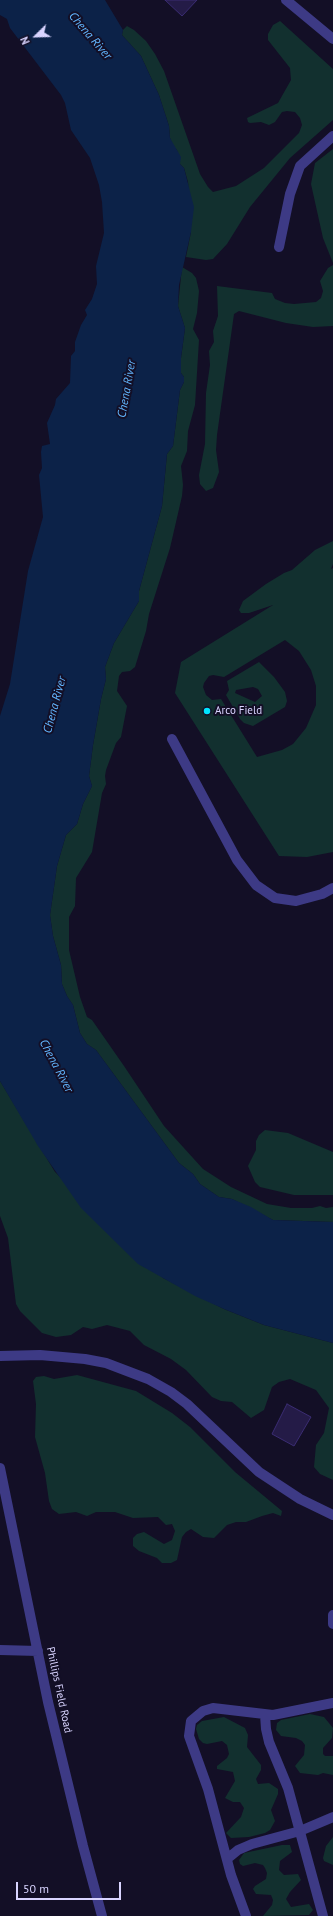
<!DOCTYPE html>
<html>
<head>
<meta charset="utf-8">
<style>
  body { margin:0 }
  #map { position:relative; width:333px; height:1916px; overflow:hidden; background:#130f26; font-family:"PT Sans",sans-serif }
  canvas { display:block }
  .north { position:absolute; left:16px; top:16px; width:40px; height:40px; -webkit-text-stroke:3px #130f26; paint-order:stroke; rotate:247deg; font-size:11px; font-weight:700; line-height:16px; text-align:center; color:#d9d4ff }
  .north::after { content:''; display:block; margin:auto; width:14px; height:18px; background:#d9d4ff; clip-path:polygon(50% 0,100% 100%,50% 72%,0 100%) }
  .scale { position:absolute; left:16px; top:1882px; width:105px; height:18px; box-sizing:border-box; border:2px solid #d9d4ff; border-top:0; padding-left:5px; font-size:12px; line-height:14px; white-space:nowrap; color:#d9d4ff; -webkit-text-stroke:3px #130f26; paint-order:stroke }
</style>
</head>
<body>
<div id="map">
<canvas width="333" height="1916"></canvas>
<div class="north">N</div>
<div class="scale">50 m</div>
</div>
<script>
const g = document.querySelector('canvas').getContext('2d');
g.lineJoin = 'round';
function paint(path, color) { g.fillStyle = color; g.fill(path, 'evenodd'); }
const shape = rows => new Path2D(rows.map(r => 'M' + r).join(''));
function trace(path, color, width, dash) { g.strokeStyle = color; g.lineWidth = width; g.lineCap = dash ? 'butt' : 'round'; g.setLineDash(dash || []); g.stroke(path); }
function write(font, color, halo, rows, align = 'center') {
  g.font = font + ' "PT Sans",sans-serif'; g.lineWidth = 4; g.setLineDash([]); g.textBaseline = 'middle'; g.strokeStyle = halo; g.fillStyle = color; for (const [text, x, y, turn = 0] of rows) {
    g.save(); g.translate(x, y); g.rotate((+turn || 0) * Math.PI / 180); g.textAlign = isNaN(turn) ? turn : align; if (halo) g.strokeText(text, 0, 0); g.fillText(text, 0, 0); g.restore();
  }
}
paint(shape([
  [280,21,333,69,333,120,290,158,250,207,227,244,213,259,206,260,186,257,191,232,188,182,184,168,180,164,177,150,173,146,170,138,169,126,159,95,141,56,122,35,123,30,127,26,134,30,146,41,155,54,164,71,200,174,208,187,213,192,236,186,264,168,299,133,302,125,300,118,295,112,287,111,282,112,275,122,269,125,261,122,250,123,248,122,247,118,278,103,291,80,290,68,268,40,268,34,273,25],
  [333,149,333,263,323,238,311,184,315,163],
  [333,265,333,326,313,327,286,323,239,311,234,314,217,435,216,450,219,472,213,488,206,491,200,484,199,475,205,444,206,393,210,365,209,351,214,342,213,331,218,316,217,286,272,293,275,299,285,303,294,304,316,302,321,298,323,291,320,281,328,268],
  [182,267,192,273,196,278,199,291,197,313,193,329,199,340,195,405,188,431,187,451,181,466,183,485,182,496,170,548,149,614,146,631,135,667,130,671,122,672,119,676,117,691,127,706,121,737,116,743,106,770,105,776,106,784,102,793,92,852,76,878,75,906,69,917,69,950,80,997,87,1017,92,1020,124,1066,164,1126,203,1169,231,1187,267,1204,291,1208,312,1208,320,1206,326,1208,333,1207,333,1222,273,1220,232,1199,219,1197,200,1184,193,1174,179,1163,96,1050,87,1044,80,1033,73,1005,67,996,62,984,61,965,53,936,50,915,57,866,66,835,77,824,83,804,92,786,89,776,93,745,101,699,106,679,105,667,114,643,139,601,139,591,162,506,167,454,173,446,180,390,184,382,184,377,181,373,181,358,185,328,178,306],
  [333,541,333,564,331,569,333,568,333,852,307,857,279,856,175,693,181,662,273,605,249,613,241,613,239,610,243,601,266,584,284,573,292,570,315,550],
  [285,640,299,651,311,670,316,686,316,705,306,728,293,744,282,750,257,757,221,699,212,700,206,695,203,687,204,683,209,676,213,675,224,677],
  [259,662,274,677,285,692,287,701,285,707,253,726,244,723,240,719,226,695,229,690,227,681],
  [253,687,258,689,262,696,255,702,235,693,236,690],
  [0,1081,55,1172,163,1278,224,1309,264,1325,333,1343,333,1480,320,1474,314,1467,316,1445,324,1433,329,1408,316,1390,290,1379,279,1382,272,1387,264,1410,251,1418,232,1402,221,1401,212,1397,186,1370,171,1359,144,1345,130,1331,107,1325,92,1329,83,1327,71,1335,56,1337,42,1333,20,1311,16,1304,8,1238,0,1216],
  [265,1130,288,1133,333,1152,333,1195,294,1195,260,1187,255,1182,248,1166,256,1150,256,1141,259,1135],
  [77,1375,136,1391,172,1413,190,1427,235,1472,282,1511,281,1516,273,1513,262,1516,246,1522,236,1522,227,1525,214,1538,203,1537,191,1529,186,1532,182,1537,177,1560,171,1563,162,1563,157,1558,139,1551,133,1546,133,1538,137,1534,144,1532,164,1544,172,1540,175,1531,172,1524,166,1525,158,1517,133,1518,115,1512,96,1512,87,1516,76,1512,59,1514,52,1509,49,1501,45,1473,35,1437,36,1404,33,1381,36,1377,44,1376,54,1379],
  [310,1714,324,1717,333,1728,332,1738,323,1748,323,1754,325,1756,333,1756,333,1775,323,1773,318,1775,300,1773,295,1766,304,1755,305,1745,302,1741,296,1738,281,1736,276,1730,277,1723,281,1720],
  [224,1717,245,1728,248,1735,247,1747,261,1765,261,1770,256,1779,258,1784,269,1783,278,1789,278,1794,271,1810,275,1821,270,1830,265,1833,249,1837,231,1838,226,1833,241,1817,244,1808,240,1802,233,1802,225,1798,235,1781,233,1772,217,1769,217,1766,227,1758,229,1754,227,1745,222,1741,207,1744,203,1743,199,1739,196,1729,197,1725,202,1721],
  [333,1837,333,1865,324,1861,323,1858,326,1846],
  [282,1845,290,1845,292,1852,280,1861,279,1870,284,1875,298,1874,301,1880,290,1892,286,1899,291,1907,309,1904,313,1910,309,1915,263,1916,272,1905,273,1900,271,1895,256,1894,253,1889,255,1886,266,1879,267,1873,265,1868,263,1865,255,1863,243,1866,240,1864,239,1860,244,1853]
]), '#12302f');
paint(shape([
  [0,0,105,0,123,30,122,35,141,56,159,95,169,126,170,138,181,157,180,164,184,168,194,207,191,232,179,285,178,306,185,328,181,358,181,373,184,377,184,382,180,390,173,446,167,454,162,506,139,591,139,601,114,643,105,667,106,679,101,699,93,745,89,776,92,786,83,804,77,824,66,835,57,866,50,915,53,936,61,965,62,984,67,996,73,1005,80,1033,87,1044,96,1050,179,1163,193,1174,200,1184,219,1197,232,1199,251,1207,273,1220,333,1222,333,1343,264,1325,224,1309,195,1296,138,1264,81,1208,38,1146,0,1081,0,716,10,684,28,571,43,517,39,475,42,468,41,452,42,446,50,444,47,423,55,405,56,399,70,383,71,356,75,351,75,342,81,325,87,315,85,310,92,299,97,284,96,266,104,233,102,202,99,185,90,158,71,130,65,103,61,95,10,28,7,19,0,15]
]), '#0c2248');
const building = shape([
  [165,0,197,0,182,16,165,0],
  [287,1404,311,1417,294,1446,272,1434,287,1404]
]);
paint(building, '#241b47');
trace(building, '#3b2d73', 1);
trace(shape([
  [286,0,333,39],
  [279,247,290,194,300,166,333,136],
  [172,739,237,860,256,885,275,898,296,901,322,894,333,888],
  [0,1356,40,1355,85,1359,106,1363,148,1379,171,1392,187,1404,259,1472,300,1499,333,1515],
  [0,1468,48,1702,83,1846,102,1916],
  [333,1615,333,1624],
  [0,1650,38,1651],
  [265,1715,266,1729,269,1742,288,1788,323,1916],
  [227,1859,238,1850,252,1844,300,1831,333,1817],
  [246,1916,231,1875,208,1789,189,1736,191,1721,203,1711,213,1708,273,1715,333,1703]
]), '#3d3a85', 10);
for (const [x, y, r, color] of [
  [207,711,4,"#00e5ff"]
]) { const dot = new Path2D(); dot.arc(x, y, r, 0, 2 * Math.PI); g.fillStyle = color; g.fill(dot); trace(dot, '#130f26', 1.5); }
write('11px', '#d9d4ff', '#130f26', [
  ["Arco Field",215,711]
], 'left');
write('11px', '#d9d4ff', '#130f26', [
  ["Phillips Field Road",59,1690,78]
]);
write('italic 12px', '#62b6ff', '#130f26', [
  ["Chena River",90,36,49],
  ["Chena River",127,389,-80],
  ["Chena River",55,705,-75],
  ["Chena River",56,1066,62]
]);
</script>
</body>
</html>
